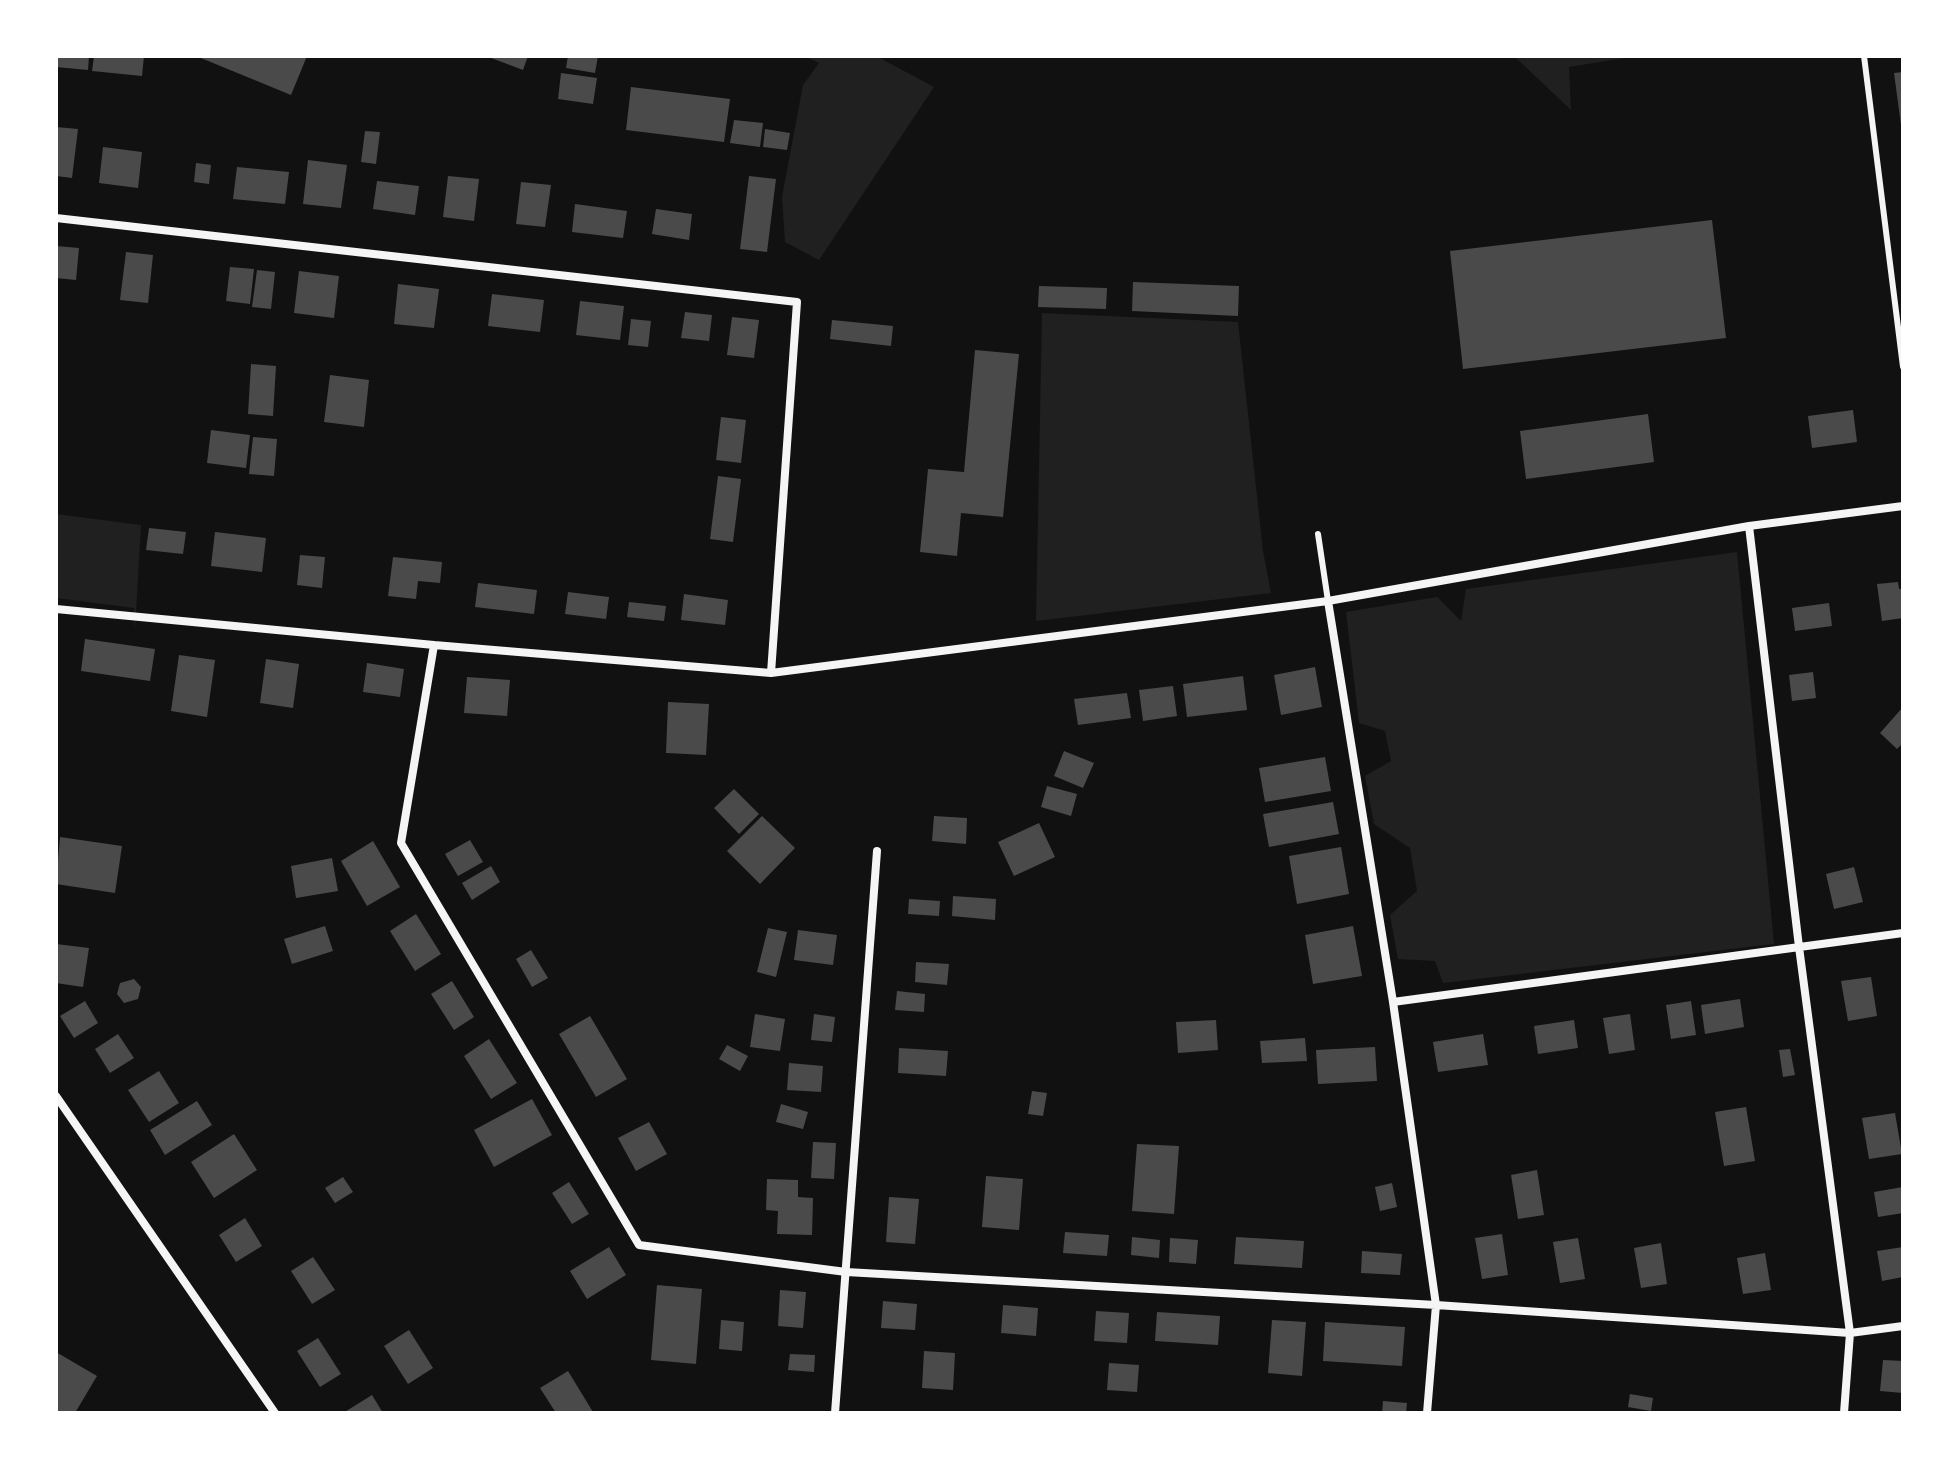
<!DOCTYPE html>
<html>
<head>
<meta charset="utf-8">
<style>
  body { margin:0 }
  #map { position:relative; width:1959px; height:1469px; overflow:hidden; background:#111; font-family:Literata,serif }
  canvas { display:block }
  .frame { position:absolute; inset:0; border:58px solid #fff; pointer-events:none }
</style>
</head>
<body>
<div id="map">
<canvas width="1959" height="1469"></canvas>
<div class="frame"></div>
</div>
<script>
const g = document.querySelector('canvas').getContext('2d');
g.lineJoin = 'round';
function paint(path, color) { g.fillStyle = color; g.fill(path, 'evenodd'); }
const shape = rows => new Path2D(rows.map(r => 'M' + r).join(''));
function trace(path, color, width, dash) { g.strokeStyle = color; g.lineWidth = width; g.lineCap = dash ? 'butt' : 'round'; g.setLineDash(dash || []); g.stroke(path); }
paint(shape([
  [804,56,876,56,934,87,819,260,785,242,782,197,803,85,819,63],
  [1514,56,1637,56,1569,67,1571,110],
  [1042,313,1238,322,1263,551,1271,593,1036,621],
  [56,514,141,525,135,630,134,608,56,598],
  [1737,552,1774,944,1443,983,1435,961,1398,959,1390,915,1417,891,1410,848,1374,824,1365,776,1391,761,1385,731,1359,723,1346,612,1437,597,1461,621,1466,589]
]), '#202020');
paint(shape([
  [56,56,89,56,88,70,56,67],
  [94,56,144,56,142,76,92,71],
  [196,56,307,56,291,95],
  [486,56,528,56,523,70],
  [568,56,598,56,595,73,566,68],
  [1903,72,1903,125,1901,125,1894,73],
  [561,73,597,78,593,104,558,99],
  [631,87,730,99,724,142,626,130],
  [734,120,763,123,760,147,730,143],
  [56,127,78,129,72,178,56,176],
  [765,129,790,133,787,150,763,147],
  [365,131,380,132,376,164,361,162],
  [103,147,142,152,138,188,99,183],
  [308,160,347,165,341,208,303,204],
  [196,163,211,165,209,184,194,182],
  [237,167,289,172,285,204,233,199],
  [448,176,479,179,474,221,443,217],
  [749,176,776,179,767,252,740,249],
  [377,181,419,186,415,215,373,209],
  [521,182,551,185,545,227,516,224],
  [575,204,627,211,623,238,572,232],
  [656,209,692,214,689,240,652,234],
  [1712,220,1726,338,1463,369,1450,251],
  [56,246,79,248,76,280,56,278],
  [126,252,153,255,148,303,120,300],
  [230,267,254,269,250,304,226,301],
  [257,270,275,272,271,309,252,307],
  [299,271,339,276,334,318,294,313],
  [1133,282,1239,286,1238,316,1132,311],
  [398,284,439,289,434,328,394,324],
  [1039,286,1107,288,1106,309,1038,307],
  [492,294,544,300,540,332,488,326],
  [580,301,624,306,620,340,576,335],
  [685,312,712,315,709,341,681,338],
  [732,317,759,320,754,358,727,355],
  [631,319,651,321,648,347,628,345],
  [832,320,893,326,891,346,830,339],
  [975,350,1019,354,1003,517,961,513,957,556,920,552,928,469,964,472],
  [251,364,276,366,273,416,248,414],
  [330,375,369,380,364,427,324,422],
  [1853,410,1857,442,1812,448,1808,416],
  [1648,414,1654,462,1526,479,1520,431],
  [721,417,746,420,741,463,716,460],
  [211,430,250,435,246,468,207,463],
  [253,437,277,439,274,476,249,474],
  [718,476,741,479,733,542,710,539],
  [149,528,186,532,183,554,146,550],
  [215,532,266,538,262,572,211,566],
  [300,555,325,557,322,588,297,585],
  [393,557,442,562,440,583,418,581,416,599,388,596],
  [1898,582,1899,589,1903,589,1903,618,1882,621,1877,584],
  [478,583,537,590,534,614,475,607],
  [568,592,609,597,606,619,565,614],
  [684,594,728,600,725,625,681,620],
  [629,602,666,606,664,621,627,617],
  [1829,603,1832,626,1795,631,1792,608],
  [85,639,155,649,150,681,81,671],
  [179,655,215,660,207,717,171,711],
  [266,659,299,664,293,708,260,703],
  [367,663,404,669,400,697,363,692],
  [1315,667,1322,707,1281,715,1274,675],
  [1813,672,1816,698,1792,701,1789,675],
  [1243,676,1247,710,1187,717,1183,684],
  [467,677,510,680,507,716,464,713],
  [1173,686,1177,716,1143,721,1139,690],
  [1127,693,1131,718,1078,725,1074,699],
  [668,702,709,704,706,755,666,753],
  [1903,707,1903,743,1897,749,1880,733],
  [1064,751,1094,763,1083,788,1054,776],
  [1325,757,1331,791,1265,802,1259,768],
  [1047,786,1077,794,1071,816,1041,807],
  [734,789,759,814,739,834,714,808],
  [1333,802,1339,834,1269,847,1263,814],
  [762,816,795,848,760,884,727,851],
  [934,816,967,818,966,844,932,841],
  [1039,823,1055,857,1014,876,998,842],
  [60,837,122,846,115,893,56,884],
  [470,840,483,862,458,876,445,854],
  [373,841,400,887,367,906,341,861],
  [1341,847,1349,894,1297,904,1289,856],
  [332,858,338,891,296,898,291,866],
  [491,866,500,882,472,900,462,883],
  [1854,867,1863,902,1834,909,1826,874],
  [953,896,996,899,995,920,952,916],
  [909,899,940,901,939,916,908,914],
  [416,914,441,954,415,971,390,931],
  [325,926,333,951,292,964,284,939],
  [1353,926,1362,976,1313,984,1305,935],
  [768,928,787,932,776,977,757,972],
  [798,930,837,935,833,965,794,960],
  [56,944,89,948,83,987,56,983],
  [531,950,548,978,532,987,516,959],
  [916,962,949,964,947,985,915,982],
  [1871,977,1877,1016,1848,1021,1841,981],
  [134,979,141,987,138,999,124,1003,117,994,120,983],
  [452,981,474,1017,454,1030,431,994],
  [897,991,925,994,924,1012,895,1010],
  [1740,999,1744,1027,1705,1034,1701,1005],
  [85,1001,98,1023,74,1038,60,1016],
  [1691,1001,1696,1035,1671,1039,1666,1005],
  [755,1014,785,1019,780,1051,750,1047],
  [814,1014,835,1017,832,1042,811,1040],
  [1630,1014,1635,1050,1609,1054,1603,1018],
  [590,1016,627,1079,596,1097,559,1034],
  [1216,1020,1218,1050,1178,1053,1176,1022],
  [1574,1020,1578,1048,1538,1054,1534,1026],
  [118,1034,134,1058,110,1073,95,1049],
  [1483,1034,1488,1065,1438,1072,1433,1042],
  [1305,1038,1307,1061,1262,1063,1260,1041],
  [489,1039,517,1083,491,1099,464,1056],
  [727,1045,748,1056,740,1071,719,1059],
  [1375,1047,1377,1081,1318,1084,1316,1050],
  [899,1048,948,1051,946,1076,898,1073],
  [1790,1049,1795,1075,1783,1077,1779,1050],
  [789,1063,823,1066,821,1092,787,1090],
  [159,1071,179,1103,149,1122,128,1090],
  [1032,1091,1047,1093,1043,1116,1028,1114],
  [532,1099,552,1135,494,1167,474,1130],
  [197,1101,212,1125,165,1155,150,1130],
  [781,1104,808,1112,803,1129,776,1122],
  [1746,1107,1755,1161,1724,1166,1715,1112],
  [1895,1113,1902,1154,1869,1159,1862,1118],
  [649,1122,667,1154,636,1171,618,1138],
  [234,1134,257,1170,214,1198,191,1162],
  [813,1142,836,1143,834,1179,811,1178],
  [1137,1144,1179,1146,1174,1214,1132,1211],
  [1537,1170,1544,1215,1518,1219,1511,1175],
  [986,1176,1023,1179,1019,1230,982,1227],
  [343,1177,353,1192,335,1203,325,1188],
  [767,1179,798,1180,798,1197,813,1198,812,1235,777,1234,778,1211,766,1210],
  [569,1182,589,1214,572,1224,552,1193],
  [1392,1183,1397,1207,1380,1211,1375,1187],
  [1903,1187,1903,1213,1878,1217,1874,1192],
  [889,1197,919,1199,915,1244,886,1242],
  [245,1218,262,1246,236,1262,219,1235],
  [1065,1232,1109,1235,1107,1256,1063,1253],
  [1502,1234,1508,1275,1482,1279,1475,1238],
  [1132,1237,1160,1240,1159,1258,1131,1255],
  [1236,1237,1304,1241,1302,1268,1234,1264],
  [1170,1238,1198,1240,1196,1264,1169,1262],
  [1578,1238,1585,1279,1560,1283,1553,1242],
  [1661,1243,1667,1284,1641,1288,1634,1248],
  [609,1247,626,1275,587,1299,570,1271],
  [1903,1247,1903,1277,1882,1281,1877,1251],
  [1362,1251,1402,1254,1400,1275,1361,1273],
  [1765,1253,1771,1290,1743,1294,1737,1258],
  [313,1257,335,1290,312,1304,291,1271],
  [657,1285,702,1289,696,1364,651,1360],
  [780,1290,806,1292,803,1328,778,1326],
  [883,1301,917,1304,915,1330,881,1328],
  [1003,1305,1038,1308,1036,1336,1001,1333],
  [1096,1311,1129,1313,1127,1343,1094,1341],
  [1157,1312,1220,1316,1218,1345,1155,1341],
  [721,1320,744,1322,742,1351,719,1349],
  [1272,1320,1306,1322,1302,1376,1268,1373],
  [1325,1322,1405,1327,1402,1366,1323,1361],
  [409,1330,433,1368,408,1384,384,1346],
  [318,1338,341,1374,320,1387,297,1351],
  [924,1351,955,1353,953,1390,922,1388],
  [56,1352,97,1376,75,1413,56,1413],
  [790,1354,815,1355,814,1372,788,1370],
  [1883,1360,1903,1361,1903,1393,1880,1391],
  [1109,1363,1139,1365,1137,1392,1107,1390],
  [568,1371,593,1412,591,1413,556,1413,540,1388],
  [1630,1394,1653,1398,1651,1411,1628,1407],
  [372,1395,383,1413,343,1413],
  [1383,1401,1407,1403,1406,1413,1382,1413]
]), '#4a4a4a');
trace(shape([
  [1864,56,1903,367],
  [1318,534,1328,601]
]), '#f5f5f5', 6);
trace(shape([
  [56,218,797,302,771,673],
  [1749,526,1799,947,1850,1333,1844,1413],
  [1328,601,1393,1002,1436,1305,1427,1413],
  [56,609,434,645,771,673,1328,601,1749,526,1903,506],
  [434,645,401,843,639,1245,846,1272,1436,1305,1850,1333,1903,1326],
  [1393,1002,1903,933],
  [56,1096,275,1413],
  [835,1413,877,851]
]), '#f5f5f5', 8);
</script>
</body>
</html>
